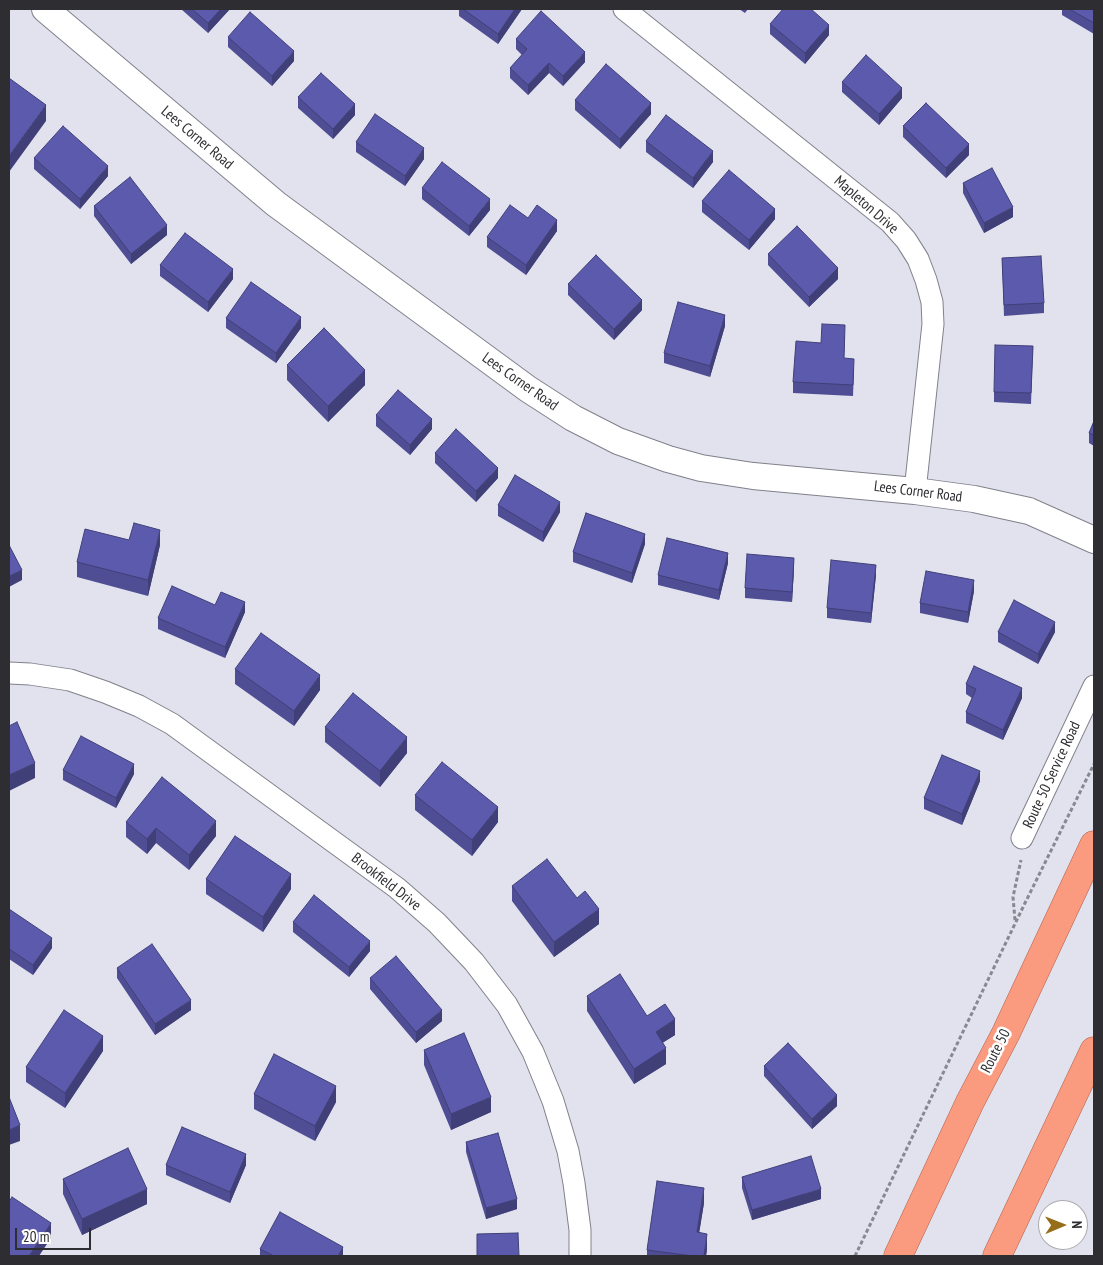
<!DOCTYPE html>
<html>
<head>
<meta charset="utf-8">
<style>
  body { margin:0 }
  #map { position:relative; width:1103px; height:1265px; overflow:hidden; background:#e1e2ee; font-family:"PT Sans Narrow",sans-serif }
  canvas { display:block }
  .frame { position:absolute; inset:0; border:10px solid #2e2e32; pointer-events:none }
  .north { position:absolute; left:1038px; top:1200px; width:50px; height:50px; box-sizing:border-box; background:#fff; border:1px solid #ababad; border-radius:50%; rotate:89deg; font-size:14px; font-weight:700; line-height:20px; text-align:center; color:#2e2e32 }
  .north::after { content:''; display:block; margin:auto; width:18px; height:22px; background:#966d19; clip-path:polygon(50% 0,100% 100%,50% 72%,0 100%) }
  .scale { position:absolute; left:15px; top:1228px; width:76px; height:22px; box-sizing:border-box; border:2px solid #2e2e32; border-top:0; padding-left:6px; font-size:15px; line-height:18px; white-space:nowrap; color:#2e2e32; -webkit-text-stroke:4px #fff; paint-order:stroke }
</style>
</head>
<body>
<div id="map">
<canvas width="1103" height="1265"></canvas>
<div class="frame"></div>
<div class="north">N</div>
<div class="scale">20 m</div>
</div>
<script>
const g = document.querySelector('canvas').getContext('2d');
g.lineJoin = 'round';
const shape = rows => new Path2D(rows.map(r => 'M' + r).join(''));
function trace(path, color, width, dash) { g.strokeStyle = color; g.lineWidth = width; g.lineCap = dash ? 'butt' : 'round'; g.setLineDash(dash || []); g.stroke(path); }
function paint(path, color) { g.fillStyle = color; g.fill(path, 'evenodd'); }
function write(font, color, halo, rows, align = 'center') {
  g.font = font + ' "PT Sans Narrow",sans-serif'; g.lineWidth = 5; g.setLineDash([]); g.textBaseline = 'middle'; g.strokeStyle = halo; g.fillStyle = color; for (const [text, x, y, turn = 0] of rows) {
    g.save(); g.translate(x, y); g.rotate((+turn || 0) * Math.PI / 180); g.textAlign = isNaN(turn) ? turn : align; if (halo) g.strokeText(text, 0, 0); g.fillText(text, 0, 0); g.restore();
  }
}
const minor = shape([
  [624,9,890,222,906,240,918,259,926,280,932,302,933,324,915,491],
  [9,673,30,674,70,680,105,692,139,706,172,724,397,888,437,923,474,962,507,1005,533,1052,553,1101,568,1151,574,1183,580,1230,580,1256],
  [1022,838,1094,686]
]);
const tertiary = shape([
  [45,9,276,204,528,389,573,418,618,441,668,459,701,468,753,476,915,491,974,499,1029,511,1094,540]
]);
const trunk = shape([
  [898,1256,970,1102,1006,1033,1094,845],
  [997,1256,1094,1051]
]);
trace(minor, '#80818b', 23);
trace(tertiary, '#80818b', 28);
trace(trunk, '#b2634e', 29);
trace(shape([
  [1015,920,1013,897,1021,860],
  [855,1256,1025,903,1094,764]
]), '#878890', 3, [4, 2.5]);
trace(minor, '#fff', 21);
trace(tertiary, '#fff', 26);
trace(trunk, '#fa9a7e', 28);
paint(shape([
  [181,9,230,9,208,33],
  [459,9,522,9,498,44,459,16],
  [739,9,748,9,745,13],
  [1062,9,1094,9,1094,34,1062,15],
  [770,24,829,35,805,64,770,34],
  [228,37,294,61,272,86,228,47],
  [516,39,585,62,563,86,549,73,528,95,510,78,510,68,522,55,516,49],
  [842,82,902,98,879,125,842,92],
  [298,97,355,115,333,139,298,108],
  [575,100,651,114,620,149,575,110],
  [903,126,969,155,946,178,903,137],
  [646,141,713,162,693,188,646,152],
  [356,142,424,159,405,186,356,152],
  [34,158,108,176,80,209,34,169],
  [963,183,1013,217,984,233,963,193],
  [422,188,490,210,469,236,422,199],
  [702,201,775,219,749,250,702,212],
  [94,206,167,235,131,264,94,216],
  [528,218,557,231,526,275,487,247,487,237],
  [768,254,838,279,809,307,768,265],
  [1002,258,1044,303,1044,313,1004,316],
  [160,265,233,279,208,312,160,276],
  [568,284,642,310,614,340,568,295],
  [226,318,301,328,276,363,226,328],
  [725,326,710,377,664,363,664,353],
  [845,336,844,358,854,369,853,396,793,393,793,382,821,343],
  [1033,346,1031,404,994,402,994,392],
  [287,365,365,385,328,422,287,380],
  [376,415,432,429,410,455,376,426],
  [1094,421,1094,446,1089,443,1089,433],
  [435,453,498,478,476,502,435,463],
  [498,505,560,512,543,542,498,516],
  [645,544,632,583,573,562,573,552],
  [160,545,148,596,77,577,77,562],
  [728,563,719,600,658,585,658,575],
  [794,568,792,602,745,598,745,588],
  [876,575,871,623,827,618,827,608],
  [974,591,968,623,920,613,920,603],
  [245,612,225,658,158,629,158,618],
  [998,632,1055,632,1038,664,998,642],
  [235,669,320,690,294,726,235,684],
  [966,684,1022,698,1003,740,966,723,966,712,972,698,966,694],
  [325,727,407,753,380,787,325,742],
  [63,770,134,774,116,808,63,780],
  [980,781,962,825,924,809,924,798],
  [415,795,498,822,472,856,415,810],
  [126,822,216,836,189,870,156,843,147,854,126,837],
  [206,879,291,889,263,932,206,894],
  [512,886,577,898,599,924,554,957,512,901],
  [9,909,52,948,33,975,9,959],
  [293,922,370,951,349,977,293,932],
  [117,968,191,1010,155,1035,117,978],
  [370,978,442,1021,416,1043,370,989],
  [587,996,647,1016,675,1035,662,1043,666,1064,634,1084,587,1011],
  [424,1050,491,1112,451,1130,424,1065],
  [103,1051,65,1108,26,1082,26,1067],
  [764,1066,837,1106,812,1129,764,1076],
  [254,1094,336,1102,315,1141,254,1109],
  [466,1142,517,1209,486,1219,466,1152],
  [166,1165,246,1165,230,1203,166,1175],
  [742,1177,821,1199,752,1220,742,1188],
  [63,1179,147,1204,82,1235,63,1194],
  [704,1203,699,1232,707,1249,706,1256,647,1256,647,1250],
  [260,1249,343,1256,260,1256]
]), '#4f4d94');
paint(shape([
  [221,9,230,9,208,33,208,23],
  [515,9,522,9,498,44,498,34],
  [829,25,829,35,805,64,805,53],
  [294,51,294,61,272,86,272,76],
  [585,52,585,62,563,86,563,76],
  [549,63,549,73,528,95,528,85],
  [902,88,902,98,879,125,879,114],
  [651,103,651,114,620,149,620,139],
  [355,104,355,115,333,139,333,129],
  [46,105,46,121,9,172,9,156],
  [969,144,969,155,946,178,946,168],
  [424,148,424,159,405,186,405,176],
  [713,151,713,162,693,188,693,178],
  [108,166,108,176,80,209,80,199],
  [490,199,490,210,469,236,469,226],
  [1013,207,1013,217,984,233,984,223],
  [775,209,775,219,749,250,749,240],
  [557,220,557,231,526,275,526,265],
  [167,225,167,235,131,264,131,254],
  [838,268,838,279,809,307,809,297],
  [233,269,233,279,208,312,208,302],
  [642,300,642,310,614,340,614,329],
  [725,315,725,326,710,377,710,366],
  [301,317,301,328,276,363,276,353],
  [365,370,365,385,328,422,328,406],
  [432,419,432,429,410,455,410,445],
  [498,468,498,478,476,502,476,491],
  [560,502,560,512,543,542,543,532],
  [160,530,160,545,148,596,148,580],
  [645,534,645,544,632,583,632,573],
  [728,553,728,563,719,600,719,590],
  [794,558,794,568,792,602,792,592],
  [876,565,876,575,871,623,871,613],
  [22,570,22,580,9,587,9,576],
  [974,580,974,591,968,623,968,612],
  [245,602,245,612,225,658,225,647],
  [1055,622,1055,632,1038,664,1038,654],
  [320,675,320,690,294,726,294,711],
  [1022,688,1022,698,1003,740,1003,730],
  [407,737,407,753,380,787,380,771],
  [35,763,35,778,9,791,9,775],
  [134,764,134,774,116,808,116,798],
  [980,771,980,781,962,825,962,814],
  [498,807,498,822,472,856,472,840],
  [216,821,216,836,189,870,189,855],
  [156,828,156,843,147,854,147,839],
  [291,874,291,889,263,932,263,917],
  [599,909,599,924,554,957,554,942],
  [52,938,52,948,33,975,33,965],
  [370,941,370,951,349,977,349,967],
  [191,1000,191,1010,155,1035,155,1024],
  [442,1010,442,1021,416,1043,416,1032],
  [675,1019,675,1035,656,1047,656,1032],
  [103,1036,103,1051,65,1108,65,1093],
  [666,1048,666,1064,634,1084,634,1069],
  [336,1086,336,1102,315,1141,315,1126],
  [837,1095,837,1106,812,1129,812,1119],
  [491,1097,491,1112,451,1130,451,1114],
  [20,1125,20,1141,9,1145,9,1130],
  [246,1154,246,1165,230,1203,230,1192],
  [704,1188,704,1203,697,1247,697,1232],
  [147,1189,147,1204,82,1235,82,1219],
  [821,1189,821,1199,752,1220,752,1210],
  [517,1199,517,1209,486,1219,486,1208],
  [51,1223,51,1238,39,1256,29,1256],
  [707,1234,707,1249,706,1256,704,1256],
  [343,1247,343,1256,338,1256]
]), '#403f78');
const building = shape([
  [192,9,221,9,208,23,192,9],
  [463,9,515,9,498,34,463,9],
  [783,9,811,9,829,25,805,53,770,24,783,9],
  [1069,9,1094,9,1094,23,1069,9],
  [541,11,585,52,563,76,549,63,528,85,510,68,527,49,516,39,541,11],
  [250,12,294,51,272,76,228,37,250,12],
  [866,55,902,88,879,114,842,82,866,55],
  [606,64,651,103,620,139,575,100,606,64],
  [321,73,355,104,333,129,298,97,321,73],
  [9,78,46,105,9,156,9,78],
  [926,103,969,144,946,168,903,126,926,103],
  [375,114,424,148,405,176,356,142,375,114],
  [666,115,713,151,693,178,646,141,666,115],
  [63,126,108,166,80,199,34,158,63,126],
  [442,162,490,199,469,226,422,188,442,162],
  [992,168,1013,207,984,223,963,183,992,168],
  [729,170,775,209,749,240,702,201,729,170],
  [130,177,167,225,131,254,94,206,130,177],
  [510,205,528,218,537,205,557,220,526,265,487,237,510,205],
  [797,226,838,268,809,297,768,254,797,226],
  [185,233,233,269,208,302,160,265,185,233],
  [596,255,642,300,614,329,568,284,596,255],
  [1041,256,1044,303,1004,305,1002,258,1041,256],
  [251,282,301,317,276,353,226,318,251,282],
  [678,302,725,315,710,366,664,353,678,302],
  [822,324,845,325,844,358,854,359,853,385,793,382,796,341,821,343,822,324],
  [324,328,365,370,328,406,287,365,324,328],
  [995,345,1033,346,1031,393,994,392,995,345],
  [398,390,432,419,410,445,376,415,398,390],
  [1094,421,1094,435,1089,433,1094,421],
  [456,429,498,468,476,491,435,453,456,429],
  [515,475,560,502,543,532,498,505,515,475],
  [586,513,645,534,632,573,573,552,586,513],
  [134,523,160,530,148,580,77,562,85,529,129,540,134,523],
  [667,538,728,553,719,590,658,575,667,538],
  [9,545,22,570,9,576,9,545],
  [747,554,794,558,792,592,745,588,747,554],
  [831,560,876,565,871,613,827,608,831,560],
  [926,571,974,580,968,612,920,603,926,571],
  [172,586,215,605,221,592,245,602,225,647,158,618,172,586],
  [1014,600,1055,622,1038,654,998,632,1014,600],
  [261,633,320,675,294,711,235,669,261,633],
  [974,666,1022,688,1003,730,966,712,976,689,966,684,974,666],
  [353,693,407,737,380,771,325,727,353,693],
  [17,722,35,763,9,775,9,726,17,722],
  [81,736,134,764,116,798,63,770,81,736],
  [942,755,980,771,962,814,924,798,942,755],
  [442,762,498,807,472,840,415,795,442,762],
  [162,777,216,821,189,855,156,828,147,839,126,822,162,777],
  [235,836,291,874,263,917,206,879,235,836],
  [547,859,577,898,585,891,599,909,554,942,512,886,547,859],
  [314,895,370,941,349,967,293,922,314,895],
  [9,909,52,938,33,965,9,949,9,909],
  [152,944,191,1000,155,1024,117,968,152,944],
  [396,956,442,1010,416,1032,370,978,396,956],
  [620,974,647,1016,665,1004,675,1019,656,1032,666,1048,634,1069,587,996,620,974],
  [64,1010,103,1036,65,1093,26,1067,64,1010],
  [464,1033,491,1097,451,1114,424,1050,464,1033],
  [788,1043,837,1095,812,1119,764,1066,788,1043],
  [274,1054,336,1086,315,1126,254,1094,274,1054],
  [9,1097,20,1125,9,1130,9,1097],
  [182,1127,246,1154,230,1192,166,1165,182,1127],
  [498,1133,517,1199,486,1208,466,1142,498,1133],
  [128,1148,147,1189,82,1219,63,1179,128,1148],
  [811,1156,821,1189,752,1210,742,1177,811,1156],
  [657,1181,704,1188,697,1232,707,1234,704,1256,693,1256,647,1250,657,1181],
  [12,1197,51,1223,29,1256,9,1256,9,1202,12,1197],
  [280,1212,343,1247,338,1256,274,1256,260,1249,280,1212],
  [518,1233,519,1256,477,1256,477,1234,518,1233]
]);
paint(building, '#5c5aac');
trace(building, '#403f78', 1);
write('15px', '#2e2e32', '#fff', [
  ["Lees Corner Road",197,138,40],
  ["Mapleton Drive",866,205,41],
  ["Lees Corner Road",520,382,35],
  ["Lees Corner Road",918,492,7],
  ["Route 50 Service Road",1052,775,-65],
  ["Brookfield Drive",386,882,38],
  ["Route 50",996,1051,-63]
]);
</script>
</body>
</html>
